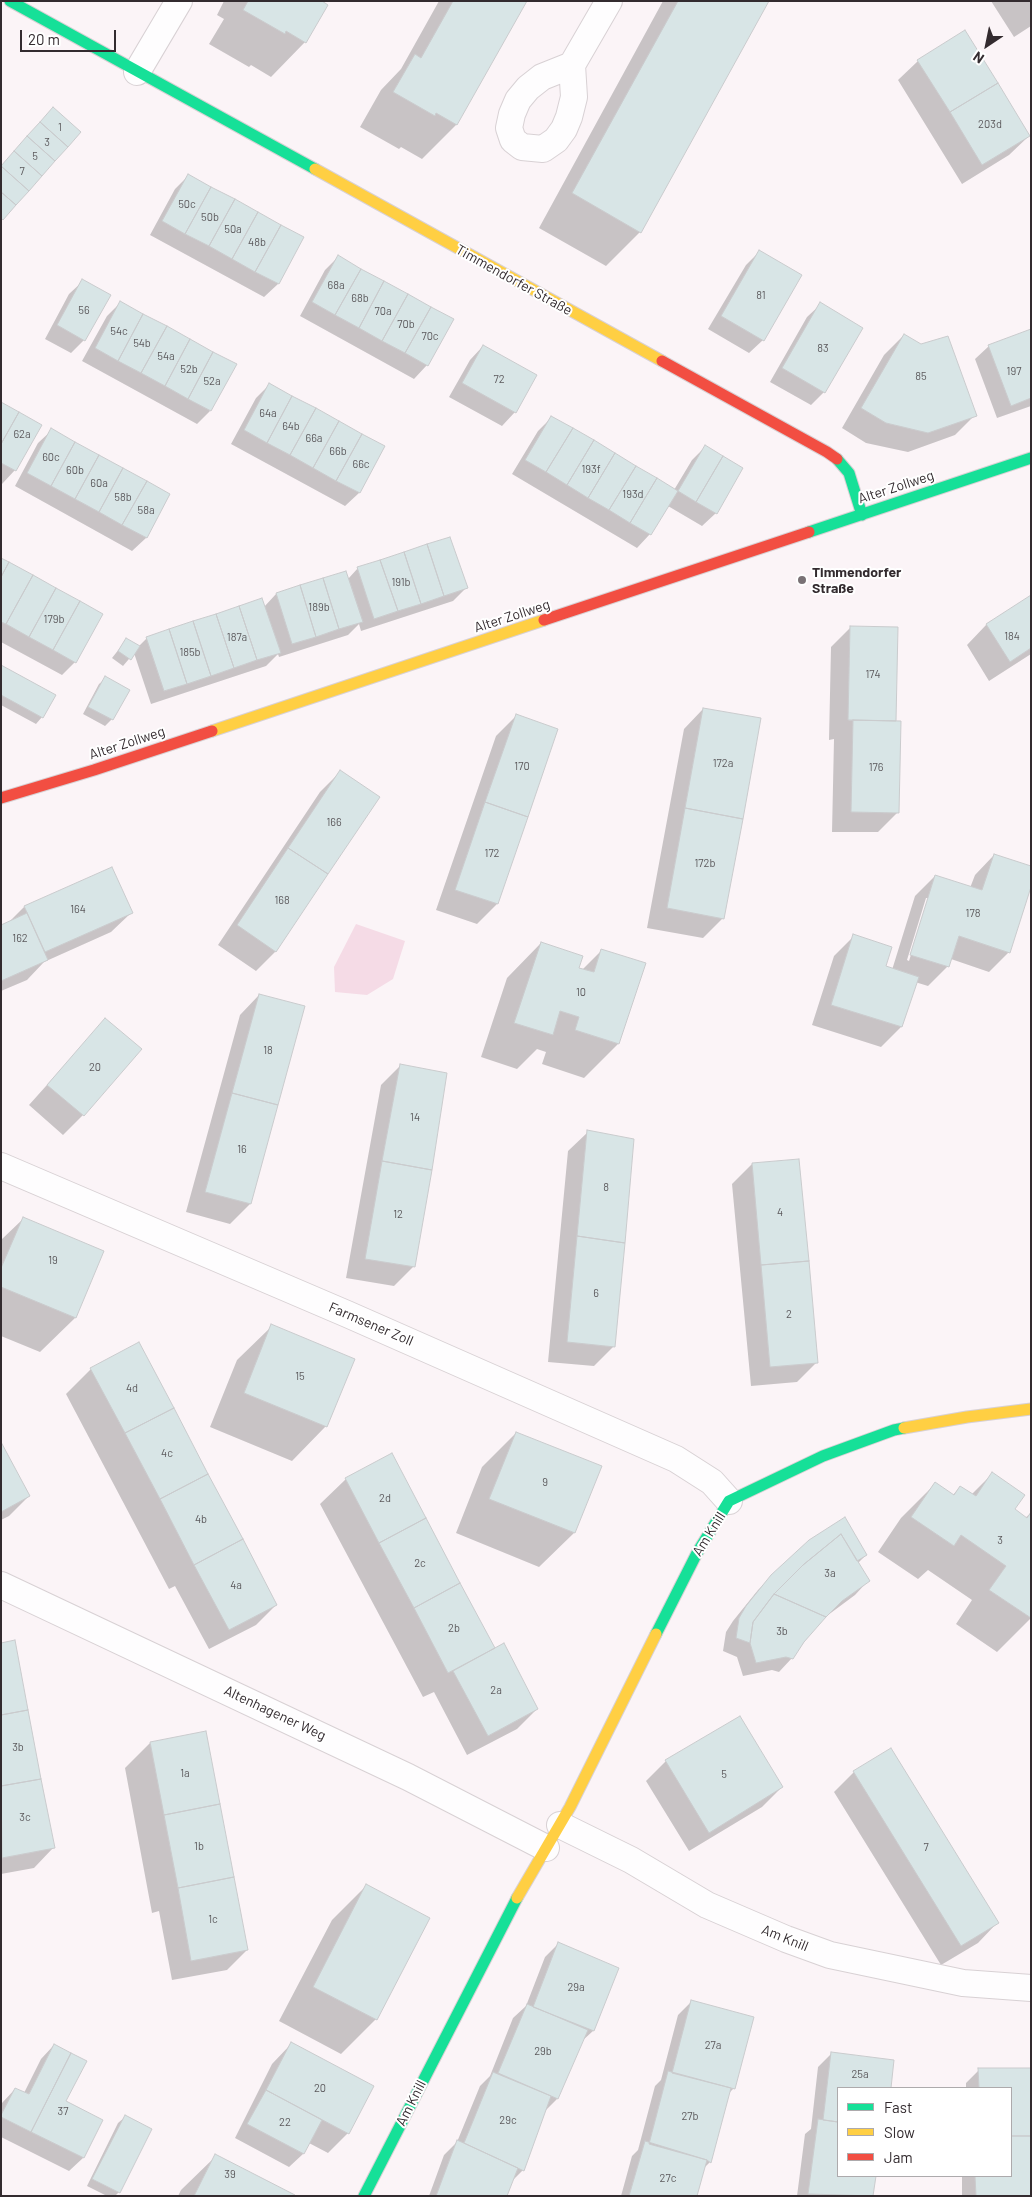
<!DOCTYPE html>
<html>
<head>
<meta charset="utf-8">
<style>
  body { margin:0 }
  #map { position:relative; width:1032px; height:2197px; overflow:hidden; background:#fbf4f7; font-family:Barlow,sans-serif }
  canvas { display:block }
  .frame { position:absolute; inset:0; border:2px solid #332b2f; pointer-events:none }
  .legend { position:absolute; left:837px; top:2087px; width:175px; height:90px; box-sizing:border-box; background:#fff; border:1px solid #adaaac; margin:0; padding:6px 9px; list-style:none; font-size:15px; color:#332b2f }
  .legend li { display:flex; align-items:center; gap:10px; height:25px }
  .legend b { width:25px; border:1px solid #adaaac }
  .north { position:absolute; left:962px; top:20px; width:50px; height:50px; -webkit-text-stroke:4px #fff; paint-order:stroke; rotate:214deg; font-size:14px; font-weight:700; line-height:20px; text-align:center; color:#332b2f }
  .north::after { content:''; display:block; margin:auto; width:18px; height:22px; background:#332b2f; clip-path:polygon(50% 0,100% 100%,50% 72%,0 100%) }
  .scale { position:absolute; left:20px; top:30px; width:96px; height:22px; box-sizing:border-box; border:2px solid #332b2f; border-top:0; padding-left:6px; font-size:15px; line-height:18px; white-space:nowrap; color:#332b2f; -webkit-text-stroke:4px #fff; paint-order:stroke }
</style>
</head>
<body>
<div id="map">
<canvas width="1032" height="2197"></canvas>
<div class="frame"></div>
<ul class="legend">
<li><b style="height:6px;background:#16e098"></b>Fast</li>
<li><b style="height:6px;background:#ffcf43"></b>Slow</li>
<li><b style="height:6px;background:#f24e42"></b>Jam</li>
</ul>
<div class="north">N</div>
<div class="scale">20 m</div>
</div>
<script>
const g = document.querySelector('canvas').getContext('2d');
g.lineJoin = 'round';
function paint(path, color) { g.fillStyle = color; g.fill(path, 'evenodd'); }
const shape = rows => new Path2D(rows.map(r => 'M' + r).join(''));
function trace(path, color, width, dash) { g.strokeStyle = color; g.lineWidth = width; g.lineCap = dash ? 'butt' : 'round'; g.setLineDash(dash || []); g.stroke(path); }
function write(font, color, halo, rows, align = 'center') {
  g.font = font + ' Barlow,sans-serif'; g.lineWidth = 4; g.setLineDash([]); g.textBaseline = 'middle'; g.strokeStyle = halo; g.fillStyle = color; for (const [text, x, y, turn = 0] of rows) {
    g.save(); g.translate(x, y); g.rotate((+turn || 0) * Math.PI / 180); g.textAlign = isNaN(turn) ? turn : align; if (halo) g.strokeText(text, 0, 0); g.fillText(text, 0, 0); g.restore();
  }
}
paint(shape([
  [356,924,405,941,393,979,367,995,335,992,334,967]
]), '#f5dbe6');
paint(shape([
  [224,1,319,1,305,42,271,77,251,65,249,67,209,44,224,19,217,15],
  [439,1,526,1,456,125,422,159,401,147,399,149,360,127,381,90,401,69],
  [663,1,768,1,640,232,606,266,539,228],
  [991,1,1031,1,1031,26,1014,37],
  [918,61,1029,136,1009,155,962,184,898,80],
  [188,176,303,238,278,284,264,297,150,235,175,189],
  [759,252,763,340,749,353,708,329,746,265],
  [338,257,427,365,414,379,300,316,325,270],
  [83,281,84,340,71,353,45,339,69,294],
  [120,303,210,411,197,424,82,361,107,316],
  [821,304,824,392,811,405,770,382,807,317],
  [1031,333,1031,406,997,418,975,359,989,346],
  [904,335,975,415,955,435,908,452,866,443,842,428,884,355],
  [483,346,515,412,502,426,449,397,470,360],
  [269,385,384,447,359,493,345,506,231,444,256,398],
  [1,403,15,470,2,484,1,483],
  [552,417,674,490,692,460,705,447,716,513,702,526,668,506,650,534,637,548,512,474,538,431],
  [52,430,169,495,146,538,132,551,15,486,38,443],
  [1,559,75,662,62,675,1,642],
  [358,568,466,588,453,601,361,631,359,624,348,635,279,657,278,654,266,666,151,704,134,653,123,666,112,658,127,639,138,647,147,638,264,607,276,594,345,572,348,579],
  [1031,597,1031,654,989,681,967,645,986,625],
  [851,627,895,723,898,812,878,832,832,832,834,739,829,740,831,647],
  [1,667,42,717,36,724,1,705],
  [106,678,112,719,105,726,83,714,99,684],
  [703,709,723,918,703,938,647,928,684,729],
  [516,716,557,730,497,904,477,924,436,910,496,736],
  [340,772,276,951,256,971,218,945,320,792],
  [994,855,1009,952,989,972,951,959,948,966,928,986,915,982,901,1027,881,1047,812,1025,834,956,854,936,885,967,892,970,915,896,935,876,970,888,975,875],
  [926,898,929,898,909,961,907,960],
  [24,907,131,913,111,932,44,962,27,980,1,991,1,926,8,923],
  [541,943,582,970,602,950,618,1044,584,1078,542,1064,546,1052,537,1049,517,1069,481,1057,507,978],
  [259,995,303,1007,250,1204,230,1224,186,1212,240,1015],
  [105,1020,140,1049,83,1115,63,1135,29,1105],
  [401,1065,414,1266,394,1286,346,1278,381,1085],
  [588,1132,614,1346,594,1366,548,1362,568,1151],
  [752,1164,817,1362,797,1382,751,1386,732,1184],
  [23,1219,102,1252,75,1318,40,1352,1,1336,1,1240],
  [272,1326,326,1426,292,1461,210,1427,237,1360],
  [91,1369,276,1605,256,1625,209,1649,175,1586,169,1589,66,1394],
  [516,1433,600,1467,574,1533,539,1567,456,1533,482,1467],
  [1,1445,29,1496,9,1516,1,1520],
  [992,1474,1013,1510,1025,1518,1031,1513,1031,1618,997,1652,956,1624,972,1600,928,1570,918,1579,878,1552,901,1518,935,1484,952,1496,960,1487,971,1495],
  [346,1479,494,1650,537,1709,517,1729,467,1755,434,1692,423,1697,320,1504],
  [796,1553,866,1555,857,1564,868,1581,855,1595,820,1621,792,1658,779,1672,772,1670,743,1676,737,1657,723,1651,726,1632,733,1621,758,1590],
  [1,1644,53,1848,34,1868,1,1874],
  [739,1717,782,1787,762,1807,689,1851,646,1781,666,1761],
  [150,1743,247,1950,227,1970,172,1980,159,1911,152,1913,125,1768],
  [891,1749,997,1923,978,1943,941,1965,834,1792,854,1772],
  [366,1886,428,1918,376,2019,341,2054,279,2021,332,1920],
  [559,1943,617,1969,593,2031,582,2041,557,2099,544,2112,523,2170,511,2182,505,2196,429,2196,444,2155,457,2142,480,2086,490,2076,513,2018,526,2006,545,1957],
  [691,2002,734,2088,728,2094,710,2162,703,2169,695,2196,621,2196,632,2156,638,2150,655,2086,661,2080,678,2015],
  [291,2044,348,2133,328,2153,309,2143,303,2154,289,2167,235,2138,272,2064],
  [54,2045,64,2102,101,2121,83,2158,69,2171,1,2137,2,2103,15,2089,24,2093,41,2059],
  [832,2053,893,2061,889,2088,838,2088,838,2176,874,2176,872,2196,797,2196,805,2134,811,2129,818,2067],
  [1031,2069,1031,2196,962,2196,962,2176,1011,2176,1011,2088,966,2088,966,2083,979,2070],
  [125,2117,119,2192,115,2196,107,2196,87,2186,118,2123],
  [216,2156,293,2196,178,2196,181,2190]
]), '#0003');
const building = shape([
  [248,1,322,1,328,5,306,43,286,31,285,34,243,10,248,1],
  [453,1,527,1,457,125,436,113,435,116,393,92,415,54,421,58,453,1],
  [678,1,769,1,641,233,572,193,678,1],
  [965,30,998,83,950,112,917,60,965,30],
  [998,83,1030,136,982,165,950,112,998,83],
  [53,107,81,132,68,147,40,122,53,107],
  [40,122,68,147,55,161,27,136,40,122],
  [27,136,55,161,42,176,14,151,27,136],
  [14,151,42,176,29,191,1,166,14,151],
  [1,166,29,191,16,205,1,192,1,166],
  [188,174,211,187,185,234,162,221,188,174],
  [211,187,235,199,209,246,185,234,211,187],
  [1,192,16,205,3,220,1,218,1,192],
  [235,199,258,212,232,259,209,246,235,199],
  [258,212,281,225,255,272,232,259,258,212],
  [281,225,304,237,279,284,255,272,281,225],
  [759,250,802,275,764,341,721,316,759,250],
  [338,255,361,269,335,315,312,302,338,255],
  [361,269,384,281,359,328,335,315,361,269],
  [82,279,111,295,85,341,57,325,82,279],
  [384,281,408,294,382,341,359,328,384,281],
  [408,294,431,307,405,353,382,341,408,294],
  [120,301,143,314,118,361,95,348,120,301],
  [820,302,863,328,825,393,782,368,820,302],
  [431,307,454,319,428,366,405,353,431,307],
  [143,314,167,326,141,373,118,361,143,314],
  [167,326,190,339,165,386,141,373,167,326],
  [1031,329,1031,398,1011,406,988,345,1031,329],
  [904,334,921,344,948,336,977,416,928,433,886,423,861,408,904,334],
  [190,339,213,352,188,399,165,386,190,339],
  [483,345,537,375,516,413,462,383,483,345],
  [213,352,237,364,211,411,188,399,213,352],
  [269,383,292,396,267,443,244,430,269,383],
  [292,396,316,408,290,455,267,443,292,396],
  [1,402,19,412,1,444,1,402],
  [316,408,339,421,313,468,290,455,316,408],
  [19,412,42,425,16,471,1,463,1,444,19,412],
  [551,416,573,428,546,472,525,460,551,416],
  [339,421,362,434,336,481,313,468,339,421],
  [51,428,75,442,51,486,27,473,51,428],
  [573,428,594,440,567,485,546,472,573,428],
  [362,434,385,446,360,493,336,481,362,434],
  [594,440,615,453,588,498,567,485,594,440],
  [75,442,99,455,75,499,51,486,75,442],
  [705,445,723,456,696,502,678,491,705,445],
  [615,453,636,466,609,510,588,498,615,453],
  [99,455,123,468,99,512,75,499,99,455],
  [723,456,743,468,717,514,696,502,723,456],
  [636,466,657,478,630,523,609,510,636,466],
  [123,468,147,481,122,525,99,512,123,468],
  [657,478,678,491,651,535,630,523,657,478],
  [147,481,170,494,147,538,122,525,147,481],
  [450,537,468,588,444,596,427,544,450,537],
  [427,544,444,596,421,604,404,552,427,544],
  [404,552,421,604,398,611,380,560,404,552],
  [1,558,9,562,1,577,1,558],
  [380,560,398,611,374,619,357,567,380,560],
  [9,562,33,575,6,624,1,622,1,577,9,562],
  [346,571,363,622,339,629,323,578,346,571],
  [33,575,56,588,29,637,6,624,33,575],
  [323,578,339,629,316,637,300,585,323,578],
  [300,585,316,637,292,644,276,593,300,585],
  [56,588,80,601,53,650,29,637,56,588],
  [1031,595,1031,648,1010,662,986,624,1031,595],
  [262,598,281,653,257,660,239,606,262,598],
  [80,601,103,614,76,663,53,650,80,601],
  [239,606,257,660,234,668,216,614,239,606],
  [216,614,234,668,211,676,193,621,216,614],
  [193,621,211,676,187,684,169,629,193,621],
  [850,626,898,627,896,721,848,720,850,626],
  [169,629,187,684,164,691,146,637,169,629],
  [126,638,140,646,131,660,118,651,126,638],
  [1,665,56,695,43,718,1,695,1,665],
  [105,676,130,690,113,720,88,707,105,676],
  [703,708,761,718,743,819,685,808,703,708],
  [516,714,558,729,528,817,485,802,516,714],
  [853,720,901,721,899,813,851,812,853,720],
  [340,770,380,797,328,874,288,848,340,770],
  [485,802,528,817,498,904,455,890,485,802],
  [685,808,743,819,724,919,667,908,685,808],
  [288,848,328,874,276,952,237,925,288,848],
  [994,854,1031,866,1031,887,1010,953,959,936,949,967,910,955,935,875,982,890,994,854],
  [112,867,133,913,45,952,24,906,112,867],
  [27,913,48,960,1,981,1,925,27,913],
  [853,934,892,947,886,966,919,977,902,1027,831,1005,853,934],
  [541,942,583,956,579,968,594,972,601,949,646,963,619,1044,575,1030,579,1017,560,1011,553,1035,514,1023,541,942],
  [259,994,305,1006,278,1105,232,1093,259,994],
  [105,1018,142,1049,84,1116,47,1085,105,1018],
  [400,1064,447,1073,432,1170,382,1161,400,1064],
  [232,1093,278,1105,251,1204,205,1192,232,1093],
  [587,1130,634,1139,625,1243,577,1236,587,1130],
  [799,1159,809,1261,761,1265,752,1163,799,1159],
  [382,1161,432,1170,415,1267,365,1259,382,1161],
  [23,1217,104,1251,76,1318,1,1287,1,1268,23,1217],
  [577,1236,625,1243,615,1347,567,1342,577,1236],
  [809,1261,818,1363,770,1367,761,1265,809,1261],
  [271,1324,355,1359,327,1427,244,1393,271,1324],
  [139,1342,174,1408,125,1433,90,1368,139,1342],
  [174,1408,208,1474,160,1499,125,1433,174,1408],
  [516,1432,602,1466,575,1533,489,1499,516,1432],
  [1,1442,30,1496,1,1512,1,1442],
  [392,1453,426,1518,379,1543,345,1478,392,1453],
  [992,1472,1025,1495,1015,1509,1027,1518,1031,1512,1031,1618,989,1590,1006,1566,961,1535,954,1546,911,1517,935,1482,954,1495,960,1486,976,1496,992,1472],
  [208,1474,243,1539,194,1565,160,1499,208,1474],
  [845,1517,867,1555,857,1561,841,1534,803,1565,774,1594,753,1622,750,1643,736,1638,739,1618,746,1606,771,1575,809,1540,845,1517],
  [426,1518,460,1583,414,1608,379,1543,426,1518],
  [841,1534,870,1581,842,1601,826,1617,774,1594,803,1565,841,1534],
  [243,1539,277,1605,229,1630,194,1565,243,1539],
  [460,1583,495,1648,448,1673,414,1608,460,1583],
  [774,1594,826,1617,804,1642,793,1659,786,1657,756,1663,750,1643,753,1622,774,1594],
  [15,1640,28,1710,1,1715,1,1643,15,1640],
  [504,1643,538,1709,488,1736,453,1671,504,1643],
  [28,1710,41,1779,1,1786,1,1715,28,1710],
  [740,1716,783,1787,709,1833,665,1760,740,1716],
  [206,1731,220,1804,164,1815,150,1742,206,1731],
  [891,1748,999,1923,961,1946,853,1771,891,1748],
  [41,1779,55,1848,2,1858,1,1786,41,1779],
  [220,1804,234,1877,178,1888,164,1815,220,1804],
  [234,1877,248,1950,191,1961,178,1888,234,1877],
  [366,1884,430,1918,377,2020,313,1987,366,1884],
  [558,1942,619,1968,594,2031,533,2007,558,1942],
  [691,2000,754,2017,735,2089,672,2073,691,2000],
  [527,2004,588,2030,558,2099,498,2073,527,2004],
  [291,2042,374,2086,349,2134,266,2090,291,2042],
  [54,2044,71,2053,31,2132,1,2117,1,2115,15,2088,29,2094,54,2044],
  [831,2052,894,2060,891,2088,838,2088,838,2122,823,2120,831,2052],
  [71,2053,87,2061,66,2101,103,2120,84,2158,31,2132,71,2053],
  [978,2068,1031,2068,1031,2136,1011,2136,1011,2088,979,2088,978,2068],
  [668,2071,731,2088,711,2163,707,2160,649,2144,668,2071],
  [493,2072,551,2096,524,2171,464,2143,493,2072],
  [266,2090,322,2120,304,2154,247,2124,266,2090],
  [125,2115,152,2129,120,2193,92,2179,125,2115],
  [818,2119,838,2122,838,2176,876,2176,873,2196,808,2194,818,2119],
  [1011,2136,1031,2136,1031,2196,976,2196,975,2176,1011,2176,1011,2136],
  [457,2140,518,2168,507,2196,436,2196,457,2140],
  [645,2141,707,2160,697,2196,629,2196,645,2141],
  [215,2154,295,2195,294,2196,194,2196,215,2154]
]);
paint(building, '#d8e5e6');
trace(building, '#cacbcd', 1);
const street = shape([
  [572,65,542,77,528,88,518,100,512,114,509,128,513,140,522,147,543,149,556,140,564,129,569,117,574,97,572,65,609,1],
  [137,72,179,1],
  [1,1166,347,1314,676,1459,712,1482,729,1501],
  [1,1585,408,1777,546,1848],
  [560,1825,631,1860,707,1905,786,1939,830,1955,963,1983,1031,1988]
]);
const fast = shape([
  [10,1,315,169],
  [837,459,849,473,862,515],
  [809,532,1031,458],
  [656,1634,697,1553,729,1501,823,1456,894,1430,904,1428],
  [364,2196,517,1898]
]);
const slow = shape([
  [315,169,662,361],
  [212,731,544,620],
  [904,1428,967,1417,1031,1409],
  [517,1898,570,1807,656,1634]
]);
const jam = shape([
  [662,361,827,452,837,459],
  [544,620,809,532],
  [1,798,94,770,212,731]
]);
trace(street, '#d8d1d4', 28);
trace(fast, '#d8d1d4', 13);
trace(slow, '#d8d1d4', 13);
trace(jam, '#d8d1d4', 13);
trace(street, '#fefdfe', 26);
trace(fast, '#16e098', 11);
trace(slow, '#ffcf43', 11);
trace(jam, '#f24e42', 11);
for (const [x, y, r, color] of [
  [802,580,5,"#797175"]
]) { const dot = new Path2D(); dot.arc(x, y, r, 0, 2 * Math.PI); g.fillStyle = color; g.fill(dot); trace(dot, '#fff', 2); }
write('11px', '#5c5a5d', null, [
  ["203d",990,124],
  ["1",60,127],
  ["3",47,142],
  ["5",35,156],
  ["7",22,171],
  ["50c",187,204],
  ["50b",210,217],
  ["50a",233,229],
  ["48b",257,242],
  ["68a",336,285],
  ["81",761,295],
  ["68b",360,298],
  ["56",84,310],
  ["70a",383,311],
  ["70b",406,324],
  ["54c",119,331],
  ["70c",430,336],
  ["54b",142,343],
  ["83",823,348],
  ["54a",166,356],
  ["52b",189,369],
  ["197",1014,371],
  ["85",921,376],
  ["72",499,379],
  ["52a",212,381],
  ["64a",268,413],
  ["64b",291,426],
  ["62a",22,434],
  ["66a",314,438],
  ["66b",338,451],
  ["60c",51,457],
  ["66c",361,464],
  ["193f",591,469],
  ["60b",75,470],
  ["60a",99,483],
  ["193d",633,494],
  ["58b",123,497],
  ["58a",146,510],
  ["191b",401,582],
  ["189b",319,607],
  ["179b",54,619],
  ["184",1012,636],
  ["187a",237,637],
  ["185b",190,652],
  ["174",873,674],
  ["172a",723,763],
  ["170",522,766],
  ["176",876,767],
  ["166",334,822],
  ["172",492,853],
  ["172b",705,863],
  ["168",282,900],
  ["164",78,909],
  ["178",973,913],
  ["162",20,938],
  ["10",581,992],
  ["18",268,1050],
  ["20",95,1067],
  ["14",415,1117],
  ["16",242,1149],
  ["8",606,1187],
  ["4",780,1212],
  ["12",398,1214],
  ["19",53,1260],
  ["6",596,1293],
  ["2",789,1314],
  ["15",300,1376],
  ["4d",132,1388],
  ["4c",167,1453],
  ["9",545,1482],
  ["2d",385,1498],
  ["4b",201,1519],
  ["3",1000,1540],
  ["2c",420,1563],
  ["3a",830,1573],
  ["4a",236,1585],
  ["2b",454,1628],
  ["3b",782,1631],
  ["2a",496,1690],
  ["3b",18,1747],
  ["1a",185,1773],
  ["5",724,1774],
  ["3c",25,1817],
  ["1b",199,1846],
  ["7",926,1847],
  ["1c",213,1919],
  ["29a",576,1987],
  ["27a",713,2045],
  ["29b",543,2051],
  ["25a",860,2074],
  ["20",320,2088],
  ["37",63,2111],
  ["27b",690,2116],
  ["29c",508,2120],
  ["22",285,2122],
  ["39",230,2174],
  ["27c",668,2178]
]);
write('14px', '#332b2f', '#fff', [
  ["Timmendorfer Straße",514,280,29],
  ["Alter Zollweg",896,487,-18],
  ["Alter Zollweg",512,616,-18],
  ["Alter Zollweg",127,743,-18],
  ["Farmsener Zoll",371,1324,23],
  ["Am Knill",709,1534,-58],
  ["Altenhagener Weg",275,1713,25],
  ["Am Knill",785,1938,22],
  ["Am Knill",411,2103,-63]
]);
write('bold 14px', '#332b2f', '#fff', [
  ["Timmendorfer",812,572],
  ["Straße",812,588]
], 'left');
</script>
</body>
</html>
